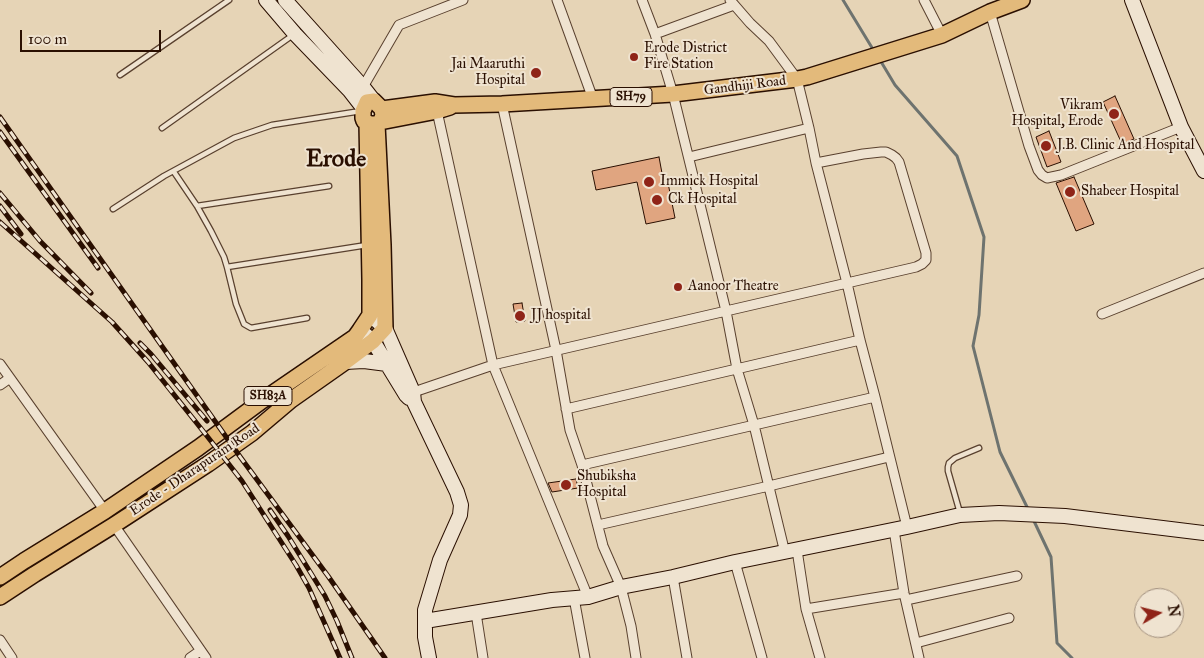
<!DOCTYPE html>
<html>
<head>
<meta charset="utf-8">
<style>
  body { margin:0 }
  #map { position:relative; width:1204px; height:658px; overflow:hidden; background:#e6d4b6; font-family:"IM FELL Great Primer",serif }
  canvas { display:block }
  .north { position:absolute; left:1134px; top:588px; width:50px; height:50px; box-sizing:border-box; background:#efe3d0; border:1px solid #a08e7d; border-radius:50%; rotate:82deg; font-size:14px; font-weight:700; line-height:20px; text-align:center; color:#2a0f01 }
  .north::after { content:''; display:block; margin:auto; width:18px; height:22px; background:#8f2418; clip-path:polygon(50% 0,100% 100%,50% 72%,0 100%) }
  .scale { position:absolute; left:20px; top:30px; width:141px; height:22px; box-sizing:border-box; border:2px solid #2a0f01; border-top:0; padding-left:6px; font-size:15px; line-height:18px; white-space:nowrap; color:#2a0f01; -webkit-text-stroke:4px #efe3d0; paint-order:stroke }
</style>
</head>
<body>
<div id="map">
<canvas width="1204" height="658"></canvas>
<div class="north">N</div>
<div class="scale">100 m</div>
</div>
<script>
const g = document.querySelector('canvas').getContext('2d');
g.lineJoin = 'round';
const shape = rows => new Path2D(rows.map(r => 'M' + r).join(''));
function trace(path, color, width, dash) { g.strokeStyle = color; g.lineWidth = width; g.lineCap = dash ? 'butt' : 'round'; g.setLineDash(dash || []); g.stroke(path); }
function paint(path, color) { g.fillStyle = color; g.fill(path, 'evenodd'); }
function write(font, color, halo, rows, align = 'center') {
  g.font = font + ' "IM FELL Great Primer",serif'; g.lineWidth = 4; g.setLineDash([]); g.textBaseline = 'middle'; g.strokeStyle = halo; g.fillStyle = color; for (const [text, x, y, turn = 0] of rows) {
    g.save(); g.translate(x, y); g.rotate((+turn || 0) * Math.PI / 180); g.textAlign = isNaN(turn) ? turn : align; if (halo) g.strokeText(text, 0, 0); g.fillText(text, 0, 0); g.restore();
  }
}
trace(shape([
  [843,0,874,51],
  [880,60,895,85,957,156,984,237,979,315,973,346,1000,452,1029,511],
  [1033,519,1051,557,1057,643,1072,658]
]), '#6e736f', 3);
const building = shape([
  [1115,96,1134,139,1122,144,1103,102,1115,96],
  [1049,131,1061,162,1047,167,1036,137,1049,131],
  [659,157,664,184,668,183,675,218,646,224,637,182,596,190,592,171,659,157],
  [1074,177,1094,224,1076,231,1056,183,1074,177],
  [522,303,525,321,516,322,513,304,522,303],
  [576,479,578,488,552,492,548,483,576,479]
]);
paint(building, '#e0a580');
trace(building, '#2a0f01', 1);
const lane = shape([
  [120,75,229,0],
  [162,128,293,35],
  [174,172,197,206,211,231,224,257,227,267,236,304,244,324,251,328,307,318],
  [197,206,329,186],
  [113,209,164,176,234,138,272,125,361,111],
  [227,267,367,245],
  [960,513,948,471,948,467,949,463,955,458,979,448]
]);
const street = shape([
  [557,0,593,99],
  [642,0,655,34,673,94,726,311,737,369,754,425,785,553],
  [730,0,750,23,769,41,797,79,809,128,816,163,847,283,860,340,875,397,907,527],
  [924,0,942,35],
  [990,12,1029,146,1038,170,1042,175,1047,178,1061,175,1181,127],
  [655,34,734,5],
  [363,87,399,25,463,0],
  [502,104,556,350,570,430,582,465,603,546,621,587,631,626,636,658],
  [437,111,493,365,588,597],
  [689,157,809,128],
  [1102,314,1204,273],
  [0,364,105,511],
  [0,385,10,378],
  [408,394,493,365,847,283,916,267,922,264,926,260,926,253,899,162,896,158,892,155,886,152,881,152,863,154,816,163],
  [566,409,860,340],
  [582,465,875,397],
  [114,525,206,658],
  [598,525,769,486,889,457],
  [894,530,904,593,919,658],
  [797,550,806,609,820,658],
  [735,562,762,658],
  [673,577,687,658],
  [574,598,585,658],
  [906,600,1017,576],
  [806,609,904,593],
  [476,613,483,658],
  [0,640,12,658],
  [916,643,1009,618],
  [190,658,200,651]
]);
const secondary = shape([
  [266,0,295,34,350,91,364,109],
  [285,0,363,87,374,101],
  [1132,0,1181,127,1204,171],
  [370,315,385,328,413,392,414,402,457,492,461,505,460,515,440,560,425,610,425,637,429,658],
  [360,330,373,341,406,395,409,398],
  [345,362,364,361,387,364],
  [425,621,552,600,588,597,621,587,673,577,735,562,907,527,960,515,999,513,1065,516,1204,533]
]);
const primary = shape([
  [374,101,382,109,383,116,380,122,377,124,370,124,364,121,363,118,363,111,367,102,374,101],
  [382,109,435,102,454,105,502,104,673,94,797,79,807,77,942,35,990,12,1022,0],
  [380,122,437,111,450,107],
  [0,577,24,561,105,511,198,448,263,400,355,337,360,330,370,315,370,280,367,123],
  [0,597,35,574,114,525,208,464,252,433,291,400,345,362,373,341,385,328,383,245,377,124]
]);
trace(lane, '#59402e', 7);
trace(street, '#59402e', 11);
trace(secondary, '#2a0f01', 16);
trace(primary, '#2a0f01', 18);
trace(lane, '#efe3d0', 4.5);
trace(street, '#efe3d0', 9);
trace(secondary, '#efe3d0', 14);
trace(primary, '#e3ba7b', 15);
const rail = shape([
  [0,117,241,458,328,576,385,658],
  [0,132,98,268],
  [0,193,40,241,91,293],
  [0,206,21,234],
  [0,222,112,322,148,362,207,436,242,481,296,565,309,588,340,658],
  [140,343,151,354,207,421],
  [270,510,288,536,325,596,337,621,352,658]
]);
trace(rail, '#2a0f01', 5);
trace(rail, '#efe3d0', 3, [9]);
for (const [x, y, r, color] of [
  [634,57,5,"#8f2418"],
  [536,73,6,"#8f2418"],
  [1114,114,6,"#8f2418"],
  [1046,146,6,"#8f2418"],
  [649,182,6,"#8f2418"],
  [1070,192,6,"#8f2418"],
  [657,200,6,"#8f2418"],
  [678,287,5,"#8f2418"],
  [520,316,6,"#8f2418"],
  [566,485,6,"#8f2418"]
]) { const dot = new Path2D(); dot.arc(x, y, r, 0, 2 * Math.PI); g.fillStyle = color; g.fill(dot); trace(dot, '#efe3d0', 2); }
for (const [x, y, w] of [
  [631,97,42],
  [268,396,48]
]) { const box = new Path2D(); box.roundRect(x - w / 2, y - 9.5, w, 19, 4); g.fillStyle = '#efe3d0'; g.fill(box); trace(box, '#2a0f01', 1); }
write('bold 12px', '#2a0f01', null, [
  ["SH79",631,97],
  ["SH83A",268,396]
]);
write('14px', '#2a0f01', '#efe3d0', [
  ["Erode District",644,49],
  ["Fire Station",644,65],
  ["Jai Maaruthi",525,65,"right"],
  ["Hospital",525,81,"right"],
  ["Vikram",1103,106,"right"],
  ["Hospital, Erode",1103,122,"right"],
  ["J.B. Clinic And Hospital",1057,146],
  ["Immick Hospital",660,182],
  ["Shabeer Hospital",1081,192],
  ["Ck Hospital",668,200],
  ["Aanoor Theatre",688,287],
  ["JJ hospital",531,316],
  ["Shubiksha",577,477],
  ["Hospital",577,493]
], 'left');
write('14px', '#2a0f01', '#efe3d0', [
  ["Gandhiji Road",745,86,-7],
  ["Erode - Dharapuram Road",195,470,-34]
]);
write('bold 24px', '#2a0f01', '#efe3d0', [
  ["Erode",336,160]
]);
</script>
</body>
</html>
